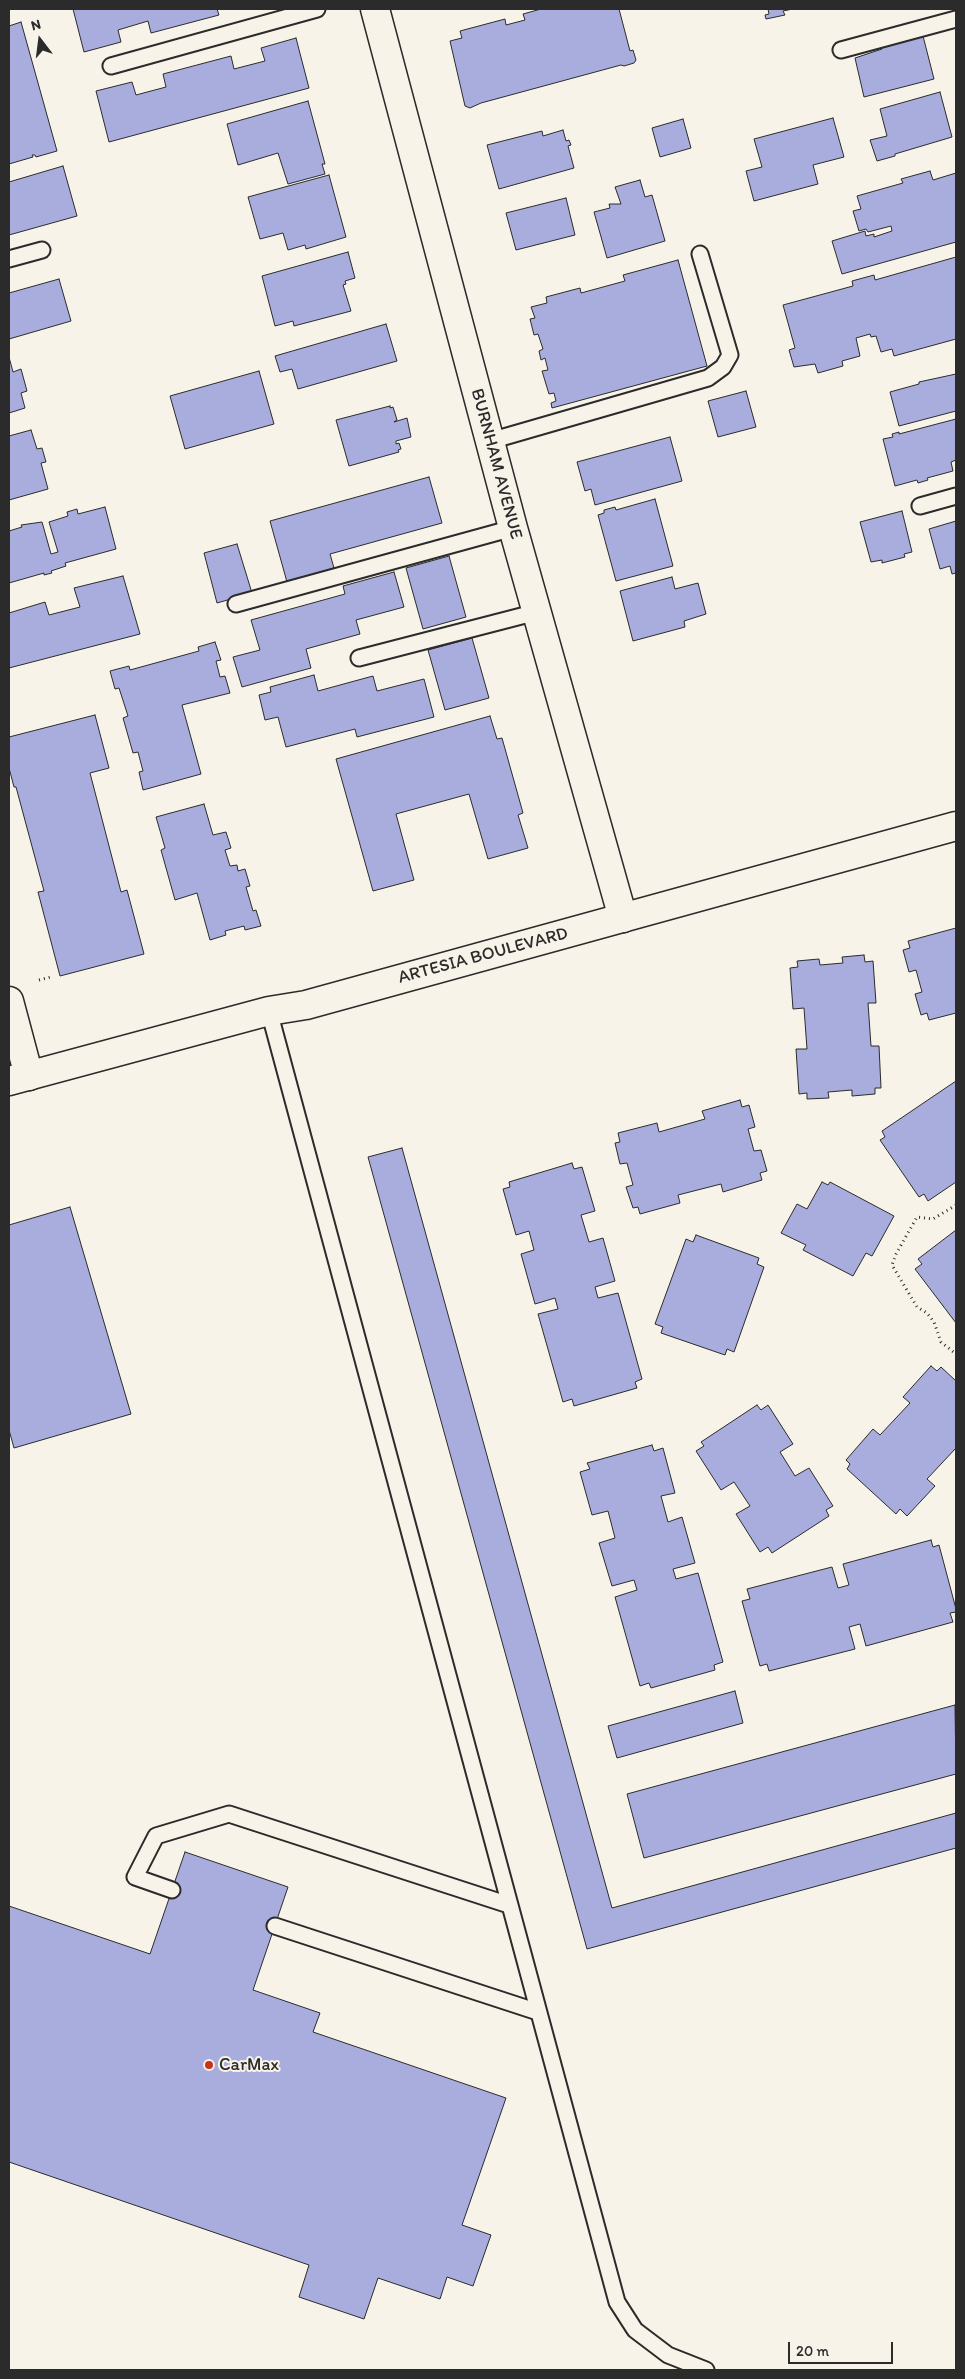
<!DOCTYPE html>
<html>
<head>
<meta charset="utf-8">
<style>
  body { margin:0 }
  #map { position:relative; width:965px; height:2379px; overflow:hidden; background:#f7f3e8; font-family:Itim,sans-serif }
  canvas { display:block }
  .frame { position:absolute; inset:0; border:10px solid #2b2b2b; pointer-events:none }
  .north { position:absolute; left:15px; top:15px; width:50px; height:50px; -webkit-text-stroke:4px #f7f3e8; paint-order:stroke; rotate:345deg; font-size:14px; font-weight:700; line-height:20px; text-align:center; color:#2b2b2b }
  .north::after { content:''; display:block; margin:auto; width:18px; height:22px; background:#2b2b2b; clip-path:polygon(50% 0,100% 100%,50% 72%,0 100%) }
  .scale { position:absolute; left:788px; top:2342px; width:105px; height:22px; box-sizing:border-box; border:2px solid #2b2b2b; border-top:0; padding-left:6px; font-size:15px; line-height:18px; white-space:nowrap; color:#2b2b2b; -webkit-text-stroke:4px #f7f3e8; paint-order:stroke }
</style>
</head>
<body>
<div id="map">
<canvas width="965" height="2379"></canvas>
<div class="frame"></div>
<div class="north">N</div>
<div class="scale">20 m</div>
</div>
<script>
const g = document.querySelector('canvas').getContext('2d');
g.lineJoin = 'round';
function paint(path, color) { g.fillStyle = color; g.fill(path, 'evenodd'); }
const shape = rows => new Path2D(rows.map(r => 'M' + r).join(''));
function trace(path, color, width, dash) { g.strokeStyle = color; g.lineWidth = width; g.lineCap = dash ? 'butt' : 'round'; g.setLineDash(dash || []); g.stroke(path); }
function write(font, color, halo, rows, align = 'center') {
  g.font = font + ' Itim,sans-serif'; g.lineWidth = 4; g.setLineDash([]); g.textBaseline = 'middle'; g.strokeStyle = halo; g.fillStyle = color; for (const [text, x, y, turn = 0] of rows) {
    g.save(); g.translate(x, y); g.rotate((+turn || 0) * Math.PI / 180); g.textAlign = isNaN(turn) ? turn : align; if (halo) g.strokeText(text, 0, 0); g.fillText(text, 0, 0); g.restore();
  }
}
const building = shape([
  [73,9,217,9,219,15,151,33,148,21,118,30,121,42,84,52,73,9],
  [541,9,619,9,630,51,633,50,636,60,634,63,624,66,621,65,481,103,470,108,465,106,450,41,462,38,460,31,505,19,506,25,525,20,523,14,541,9],
  [764,9,793,9,783,11,785,15,766,19,765,15,769,14,768,9,764,9],
  [21,22,57,151,36,157,35,155,32,155,33,157,9,164,9,26,21,22],
  [923,36,934,79,864,97,855,58,882,49,881,48,923,36],
  [296,38,309,88,109,142,96,91,132,82,136,95,166,87,163,74,231,56,234,69,265,61,261,48,296,38],
  [940,92,952,137,895,154,895,156,877,161,870,140,887,136,880,109,940,92],
  [308,101,325,164,322,164,325,174,288,184,278,153,238,165,227,124,308,101],
  [833,118,844,157,813,165,818,184,754,201,746,171,762,167,754,139,833,118],
  [683,119,691,148,660,157,652,128,683,119],
  [563,130,566,141,569,140,571,145,568,146,574,168,499,189,487,145,542,131,543,136,563,130],
  [63,166,77,216,9,235,9,182,63,166],
  [930,171,933,180,956,173,956,242,842,274,832,241,865,231,866,236,874,234,874,237,892,231,891,226,868,232,866,229,859,231,853,211,861,209,857,196,903,183,901,179,930,171],
  [329,175,346,237,306,249,305,245,288,250,283,233,260,239,248,197,329,175],
  [640,180,645,197,652,195,665,241,607,258,594,212,610,208,609,204,621,204,615,187,640,180],
  [566,198,575,235,516,250,506,213,566,198],
  [348,252,355,278,345,281,346,284,343,285,351,311,294,326,293,321,275,326,262,276,348,252],
  [956,257,956,339,894,356,892,349,881,352,876,336,871,337,870,334,856,338,860,356,842,361,843,366,818,373,815,364,794,367,789,350,795,348,783,305,853,286,852,281,874,275,875,280,956,257],
  [678,260,707,366,552,408,551,403,556,401,554,393,549,394,542,371,548,370,545,358,541,360,539,351,543,349,538,334,534,335,530,319,535,318,531,307,547,303,546,297,580,288,581,293,625,281,623,275,678,260],
  [59,279,71,321,9,339,9,293,59,279],
  [386,324,397,361,298,389,292,369,280,372,275,356,386,324],
  [9,357,13,372,21,369,27,391,21,393,25,408,9,413,9,357],
  [259,371,274,424,185,449,170,396,259,371],
  [956,374,956,411,899,426,890,392,919,384,919,382,956,374],
  [746,391,756,427,718,437,708,401,746,391],
  [390,406,390,408,393,407,397,420,394,422,407,418,411,437,396,441,396,444,399,443,401,449,398,450,399,452,349,466,336,420,390,406],
  [956,419,956,460,951,462,953,471,927,478,928,480,918,483,917,480,895,486,883,439,893,437,892,434,899,432,899,434,956,419],
  [31,430,37,449,42,448,46,462,41,463,48,489,9,500,9,436,31,430],
  [670,437,682,481,595,505,591,489,585,491,577,462,670,437],
  [429,477,442,523,330,554,334,568,287,582,270,521,429,477],
  [655,499,673,566,616,581,598,515,604,513,604,510,615,507,616,510,655,499],
  [105,507,116,549,65,563,66,566,51,571,52,573,44,575,44,573,9,583,9,531,22,527,21,525,42,522,51,554,58,552,49,522,68,516,67,512,77,509,78,514,105,507],
  [902,511,912,552,904,554,905,557,882,563,882,560,871,562,860,522,902,511],
  [956,521,956,573,952,574,950,566,940,569,929,529,956,521],
  [237,544,252,593,217,603,204,553,237,544],
  [449,556,466,617,423,629,406,568,449,556],
  [394,572,404,607,356,620,360,634,306,649,311,668,242,687,233,657,260,650,251,620,345,594,343,586,394,572],
  [123,576,140,634,9,668,9,613,45,602,49,615,80,607,74,588,123,576],
  [672,577,675,589,698,583,706,614,684,621,685,627,633,641,620,591,672,577],
  [472,638,489,698,445,710,428,650,472,638],
  [215,642,221,660,216,661,220,677,225,676,230,693,182,705,201,774,143,790,139,772,143,771,138,752,133,753,123,718,128,716,119,688,115,689,110,671,129,666,130,670,199,651,198,647,215,642],
  [314,675,318,691,373,676,377,691,424,679,434,717,357,737,355,729,286,747,278,717,265,720,259,695,271,692,270,687,314,675],
  [95,715,109,768,90,773,121,892,127,890,144,954,60,976,38,892,44,891,16,787,14,787,9,768,9,737,95,715],
  [490,716,497,739,502,738,523,813,518,815,528,848,488,859,469,794,396,814,414,880,373,891,336,759,490,716],
  [204,804,213,835,226,832,231,848,225,850,230,866,237,865,238,871,245,869,250,886,246,887,253,911,256,910,261,926,245,930,244,926,225,931,226,935,210,940,197,893,175,900,161,850,165,848,156,817,204,804],
  [956,928,956,1013,929,1020,927,1013,921,1015,915,994,922,992,916,970,909,972,903,950,910,948,908,941,956,928],
  [864,955,865,962,873,961,876,1003,868,1003,871,1046,879,1046,881,1088,875,1088,875,1094,852,1096,852,1090,828,1092,829,1098,807,1099,807,1093,799,1094,796,1049,807,1049,804,1008,793,1009,790,968,798,967,797,961,819,959,820,965,843,963,842,957,864,955],
  [956,1081,956,1182,928,1201,924,1194,919,1197,880,1140,885,1137,882,1131,956,1081],
  [740,1100,742,1107,749,1105,755,1127,748,1129,754,1151,761,1150,767,1171,760,1173,762,1180,723,1192,721,1184,678,1195,680,1203,640,1214,638,1207,633,1208,626,1187,633,1185,627,1163,620,1164,615,1143,620,1142,618,1133,657,1123,659,1132,705,1119,702,1111,740,1100],
  [402,1148,612,1908,956,1813,956,1848,587,1949,368,1157,402,1148],
  [572,1163,574,1169,582,1167,595,1211,581,1215,589,1242,603,1238,615,1281,595,1287,598,1298,618,1293,642,1379,635,1382,637,1388,574,1406,572,1399,563,1402,538,1314,558,1309,555,1298,535,1304,521,1254,534,1250,529,1231,516,1235,503,1189,510,1187,509,1182,572,1163],
  [822,1182,828,1185,830,1182,894,1216,872,1256,866,1253,853,1276,803,1250,806,1245,781,1233,797,1204,807,1209,822,1182],
  [70,1207,131,1414,14,1448,9,1430,9,1225,70,1207],
  [956,1230,956,1323,915,1269,922,1264,918,1259,956,1230],
  [696,1235,759,1258,757,1264,764,1267,734,1352,727,1349,725,1355,661,1333,663,1327,655,1324,686,1239,693,1242,696,1235],
  [931,1366,937,1371,941,1367,956,1381,956,1448,927,1479,935,1486,907,1516,900,1509,896,1514,847,1469,850,1464,846,1460,873,1429,880,1435,910,1403,903,1397,931,1366],
  [757,1405,761,1410,768,1405,793,1444,780,1452,795,1476,809,1468,833,1506,826,1510,829,1516,772,1553,768,1547,760,1552,736,1514,750,1506,734,1482,721,1490,696,1451,704,1446,701,1442,757,1405],
  [652,1445,654,1451,663,1448,675,1493,661,1496,668,1522,682,1517,695,1563,673,1569,676,1579,698,1573,723,1662,714,1665,715,1670,651,1688,649,1683,640,1686,615,1597,637,1590,634,1580,612,1586,599,1543,615,1538,608,1511,592,1515,580,1472,590,1469,587,1463,652,1445],
  [931,1540,933,1547,939,1545,956,1609,956,1612,950,1613,953,1622,866,1646,860,1624,849,1627,855,1649,769,1671,767,1664,760,1666,742,1601,750,1599,747,1589,832,1567,838,1588,849,1585,843,1564,931,1540],
  [735,1691,743,1723,617,1758,608,1726,735,1691],
  [955,1705,956,1774,644,1858,627,1794,955,1705],
  [185,1852,288,1887,253,1990,320,2013,313,2032,506,2098,462,2225,491,2235,473,2286,447,2277,440,2299,378,2278,364,2319,299,2297,309,2265,9,2162,9,1906,150,1954,185,1852]
]);
paint(building, '#a8adde');
trace(building, '#2b2b2b', 1);
const lane = shape([
  [841,50,956,19],
  [111,66,317,9],
  [9,259,42,250],
  [490,441,708,378,723,367,730,355,700,254],
  [920,506,956,496],
  [236,604,513,528],
  [359,658,537,612],
  [269,1011,617,2302,635,2330,668,2355,706,2370],
  [172,1890,135,1877,156,1836,229,1814,509,1905],
  [275,1926,538,2012]
]);
const street = shape([
  [375,9,513,528,623,918],
  [9,1001,29,1076]
]);
const secondary = shape([
  [9,1081,269,1011,306,1005,956,826]
]);
trace(lane, '#2b2b2b', 19);
trace(street, '#2b2b2b', 31);
trace(secondary, '#2b2b2b', 31);
trace(shape([
  [39,980,51,977],
  [956,1205,933,1219,917,1217,896,1254,892,1265,917,1307,927,1313,934,1322,941,1342,956,1354]
]), '#2b2b2b', 3, [1, 4]);
trace(lane, '#f7f3e8', 15);
trace(street, '#f7f3e8', 28);
trace(secondary, '#f7f3e8', 28);
for (const [x, y, r, color] of [
  [209,2065,5,"#c8321e"]
]) { const dot = new Path2D(); dot.arc(x, y, r, 0, 2 * Math.PI); g.fillStyle = color; g.fill(dot); trace(dot, '#f7f3e8', 2); }
write('18px', '#2b2b2b', '#f7f3e8', [
  ["BURNHAM AVENUE",496,464,75],
  ["ARTESIA BOULEVARD",483,956,-15]
]);
write('18px', '#2b2b2b', '#f7f3e8', [
  ["CarMax",219,2065]
], 'left');
</script>
</body>
</html>
